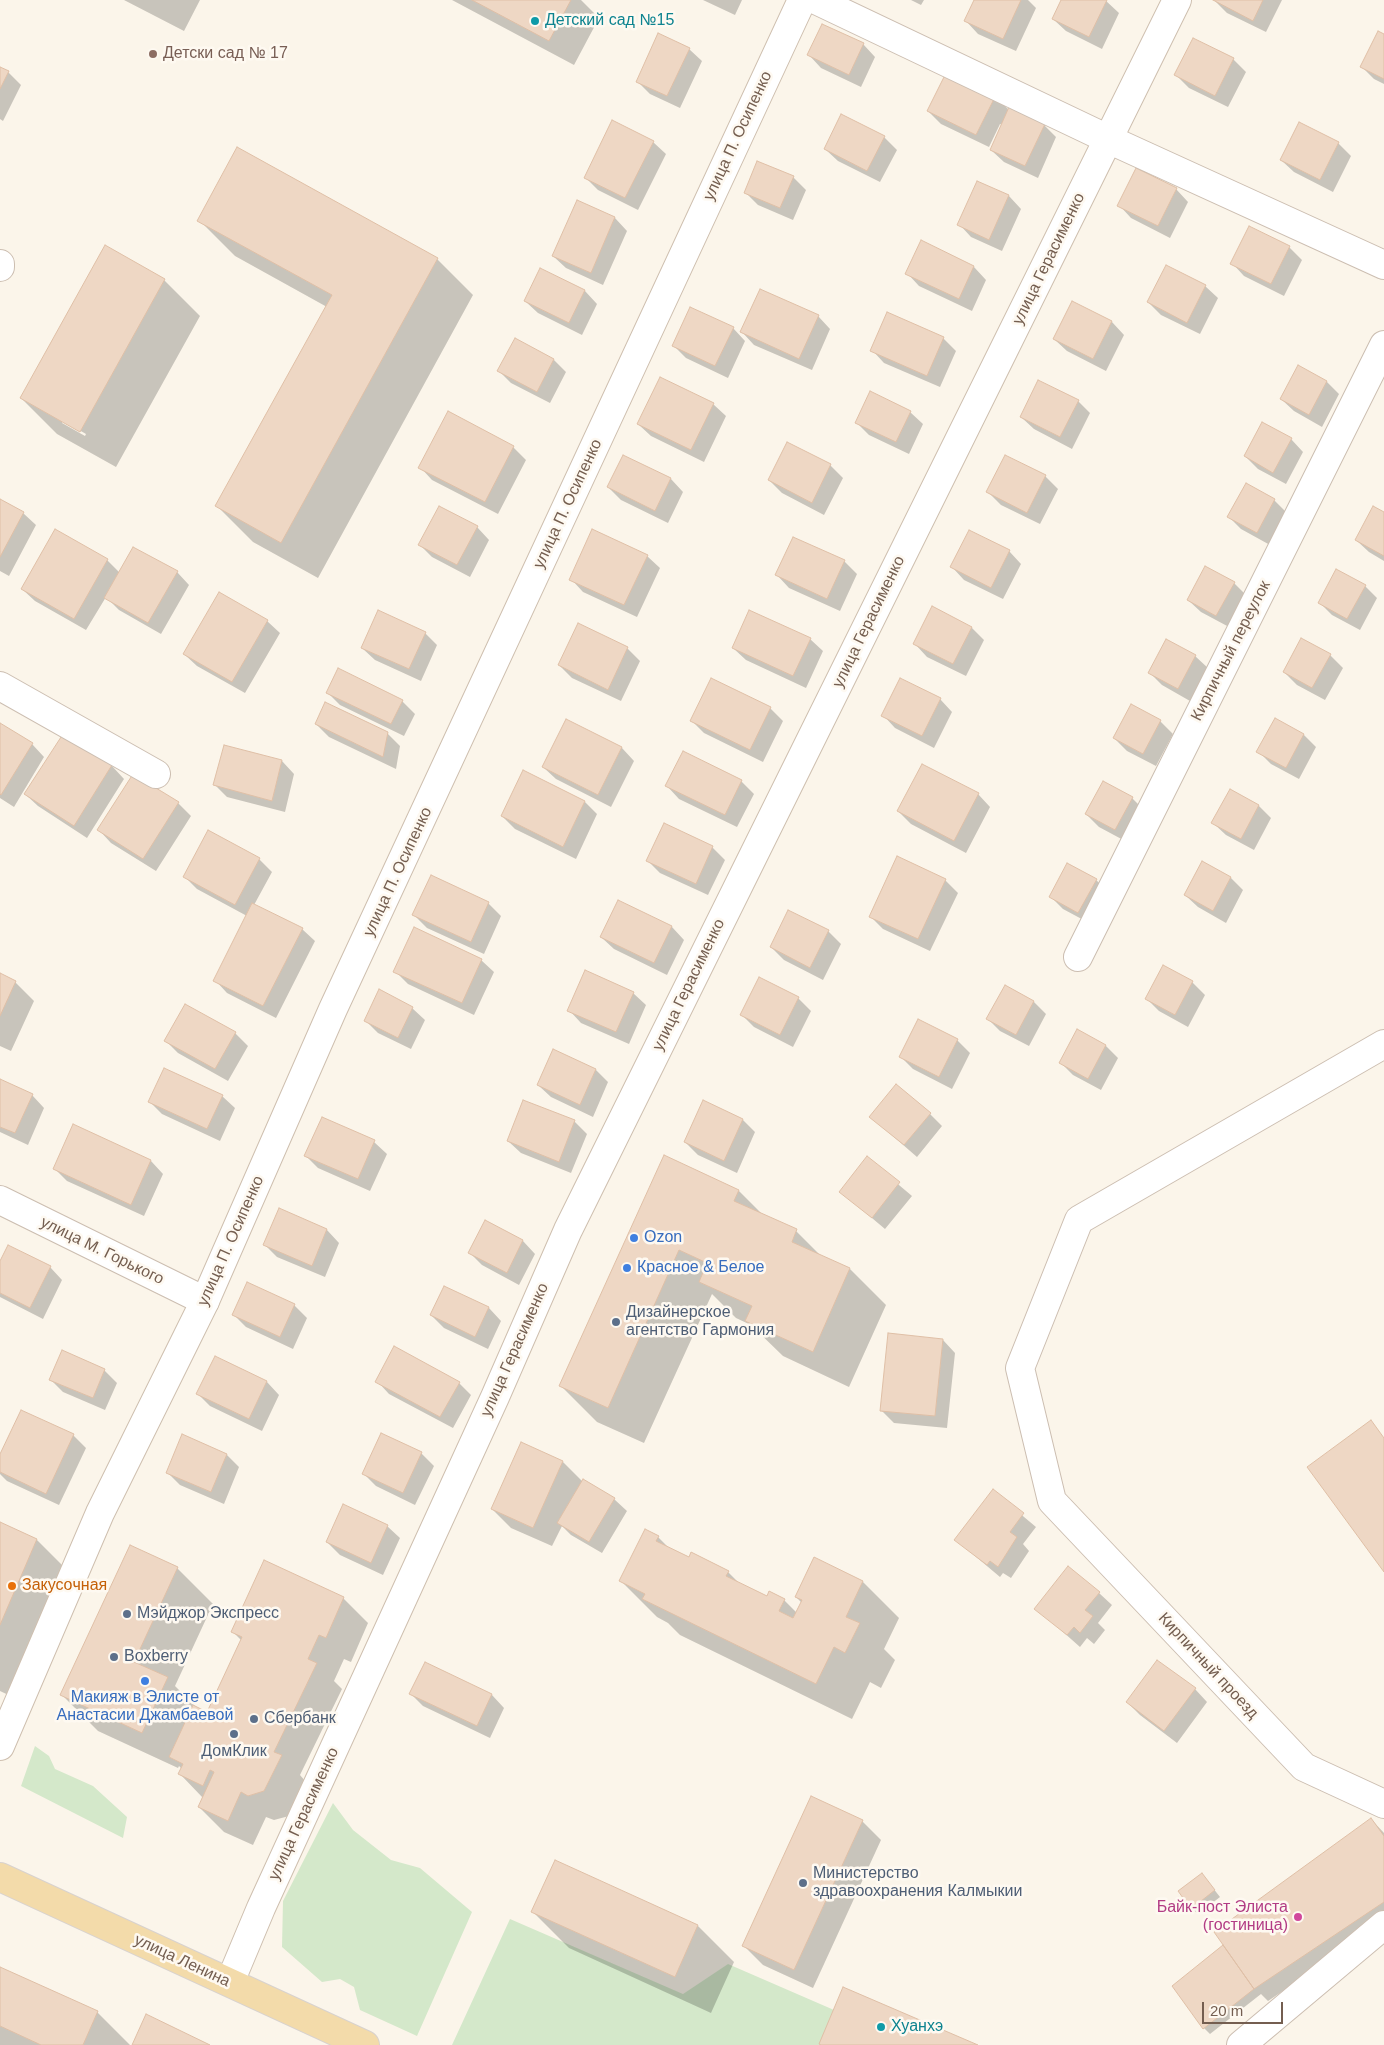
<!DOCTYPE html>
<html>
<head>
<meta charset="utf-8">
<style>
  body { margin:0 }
  #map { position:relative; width:1384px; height:2045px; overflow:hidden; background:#fbf5ea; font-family:Helvetica,sans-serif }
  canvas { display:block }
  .scale { position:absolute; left:1202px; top:2002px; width:81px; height:22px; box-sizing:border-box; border:2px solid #745e50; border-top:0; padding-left:6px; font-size:15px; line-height:18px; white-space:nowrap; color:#745e50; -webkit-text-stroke:4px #fef9f1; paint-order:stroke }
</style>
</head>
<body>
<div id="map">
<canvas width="1384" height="2045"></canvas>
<div class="scale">20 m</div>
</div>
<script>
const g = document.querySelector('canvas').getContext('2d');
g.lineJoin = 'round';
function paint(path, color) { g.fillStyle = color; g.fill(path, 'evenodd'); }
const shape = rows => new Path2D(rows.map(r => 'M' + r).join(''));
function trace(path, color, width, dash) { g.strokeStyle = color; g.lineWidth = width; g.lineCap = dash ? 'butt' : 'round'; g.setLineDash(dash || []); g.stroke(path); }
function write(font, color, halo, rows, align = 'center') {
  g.font = font + ' Helvetica,sans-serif'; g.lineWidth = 5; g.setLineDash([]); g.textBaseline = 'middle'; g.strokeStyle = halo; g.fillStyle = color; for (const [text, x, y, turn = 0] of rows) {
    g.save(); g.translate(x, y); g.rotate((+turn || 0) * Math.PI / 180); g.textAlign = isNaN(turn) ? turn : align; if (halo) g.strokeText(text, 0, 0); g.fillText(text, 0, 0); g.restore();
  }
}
paint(shape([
  [35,1746,49,1756,55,1769,93,1786,127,1817,123,1838,21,1786],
  [333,1803,353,1830,391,1860,420,1868,472,1912,417,2036,360,2010,354,1987,340,1979,322,1982,282,1947,283,1901],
  [510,1919,683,1994,728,1964,834,2010,821,2045,452,2045]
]), '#d4e8ca');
paint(shape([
  [124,0,200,0,184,31],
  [452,0,581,0,599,18,574,65],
  [703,0,742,0,735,15],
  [911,0,924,0,921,5],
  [975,0,1028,0,1036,8,1016,51,978,34,966,21],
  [1062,0,1105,0,1119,13,1102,49,1066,31,1053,19],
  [1214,0,1282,0,1266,32,1227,13],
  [1384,35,1384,84,1374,79,1362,67],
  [863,44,875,57,861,87,821,68,809,55],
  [689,49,702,61,680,108,650,94,637,81],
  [1233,59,1246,72,1228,107,1189,88,1176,75],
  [0,68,8,72,21,85,3,121,0,119],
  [995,96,1009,110,1044,125,1056,137,1038,178,1004,162,991,150,1003,125,1000,124,989,147,941,124,928,111],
  [884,137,897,150,880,182,838,161,825,149],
  [653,142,666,154,638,210,598,190,585,177],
  [1338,143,1351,156,1333,192,1294,172,1281,160],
  [793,177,806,190,793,220,758,205,745,192],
  [978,182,1009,196,1021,209,1002,251,971,237,959,224],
  [1176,189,1188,202,1170,238,1131,218,1119,205],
  [577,202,615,218,627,231,603,285,566,268,553,256],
  [199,220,437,259,473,295,318,578,253,542,217,506,327,307,235,256],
  [922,242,974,267,986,280,972,311,919,286,907,273],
  [1289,247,1302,260,1284,296,1244,276,1232,263],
  [540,270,585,291,597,304,582,335,538,313,525,301],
  [164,280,200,316,116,467,57,434,21,398],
  [62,420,86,434,85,436,62,423],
  [1205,286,1218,298,1200,334,1161,315,1148,302],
  [1072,303,1112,322,1124,335,1106,371,1067,351,1054,339],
  [818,316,830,329,812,370,754,345,742,332],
  [733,328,745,341,728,378,686,358,674,346],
  [943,338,956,351,940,387,884,363,872,350],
  [554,360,566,372,550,403,511,383,499,371],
  [1298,367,1327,382,1339,394,1322,427,1294,411,1281,399],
  [1078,401,1090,413,1072,449,1034,429,1021,417],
  [713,404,726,416,704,462,651,436,638,424],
  [910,412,923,424,909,454,869,435,857,423],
  [1291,439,1303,452,1286,484,1258,469,1245,456],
  [513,447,526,460,498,514,432,480,420,467],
  [623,456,671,479,683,492,668,523,621,500,608,487],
  [830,465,843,478,824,515,782,493,769,480],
  [1045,476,1058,489,1040,524,1001,505,988,492],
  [0,500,23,513,36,525,9,576,0,571],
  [1274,500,1287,513,1270,545,1241,529,1229,517],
  [1384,513,1384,561,1369,552,1356,540],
  [477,527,489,540,470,577,432,557,420,545],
  [1009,551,1021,564,1003,599,964,580,952,567],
  [647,556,660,568,637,617,583,592,571,579],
  [107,560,120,573,177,572,189,585,161,634,119,610,106,597,86,630,35,601,22,589],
  [844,561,857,574,840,611,789,588,777,575],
  [1234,583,1246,595,1229,627,1201,612,1188,600],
  [1365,586,1377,598,1360,630,1332,615,1319,602],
  [932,608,972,628,984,640,966,676,927,657,915,644],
  [267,621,280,633,245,693,197,666,184,654],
  [579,625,628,649,640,661,621,701,572,678,559,665],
  [425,633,437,645,421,681,375,660,362,648],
  [810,639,823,651,806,688,746,660,733,648],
  [1330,655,1343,668,1325,700,1297,685,1284,672],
  [1195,656,1208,668,1190,701,1162,685,1149,672],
  [327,692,402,701,415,714,404,736,340,705],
  [940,699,952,712,934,748,895,728,883,715],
  [770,708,783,721,763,762,704,733,692,721],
  [1275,719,1304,735,1316,747,1299,779,1271,764,1258,751],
  [566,721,622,748,634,761,611,807,556,779,543,767],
  [1160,721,1173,734,1156,766,1127,751,1114,738],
  [316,724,387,733,400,746,396,769,329,737],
  [0,725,32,744,44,757,14,807,0,798],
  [63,735,112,766,124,779,87,838,38,806,25,794],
  [225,746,282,761,294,774,285,812,227,797,215,785],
  [741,781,754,794,737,827,679,799,667,786],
  [1231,790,1259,806,1271,818,1254,850,1226,835,1213,823],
  [978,794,990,807,966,853,911,824,898,811],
  [1132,798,1144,810,1127,842,1099,827,1086,814],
  [585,802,597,814,576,859,515,829,502,816],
  [178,803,191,816,156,871,111,843,99,830],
  [712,847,725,860,708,895,660,873,648,861],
  [259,859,272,872,254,905,302,929,315,941,276,1018,227,993,215,980,247,916,197,889,184,876],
  [1203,862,1231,878,1243,890,1226,923,1198,907,1185,895],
  [945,880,958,893,930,951,883,929,870,916],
  [1096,880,1109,892,1091,924,1063,909,1050,896],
  [618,902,672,927,684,940,667,975,614,949,601,937],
  [488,903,501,916,484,954,427,928,414,915],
  [828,931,841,944,823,980,784,960,771,947],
  [481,960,494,972,474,1015,408,984,395,971],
  [0,975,15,982,34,1001,11,1051,0,1046],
  [1192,982,1205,995,1188,1027,1159,1011,1147,999],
  [1005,987,1034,1002,1046,1014,1029,1046,1000,1031,988,1019],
  [633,993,646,1005,629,1044,581,1023,569,1010],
  [798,998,811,1011,793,1047,754,1027,741,1014],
  [412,1008,425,1020,411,1049,378,1033,365,1020],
  [1077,1031,1106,1046,1118,1058,1101,1090,1073,1075,1060,1062],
  [235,1033,248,1046,228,1081,178,1053,166,1041],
  [957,1040,970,1053,952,1089,913,1069,900,1056],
  [554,1051,596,1070,608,1082,593,1117,551,1097,538,1085],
  [0,1080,32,1095,44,1108,28,1145,0,1132],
  [222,1096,235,1108,220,1141,162,1114,150,1102],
  [930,1114,942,1126,917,1157,871,1117],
  [743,1120,755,1132,737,1173,698,1155,685,1142],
  [574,1121,587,1134,571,1173,521,1153,508,1141],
  [74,1126,151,1161,163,1174,144,1216,67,1181,54,1168],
  [374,1142,387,1154,370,1191,318,1168,306,1156],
  [664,1157,739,1191,763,1215,796,1231,823,1258,850,1269,886,1305,849,1387,783,1356,751,1325,736,1318,712,1294,644,1443,597,1422,561,1386],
  [867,1158,912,1196,885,1229,841,1192],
  [280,1210,327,1230,339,1243,325,1277,277,1257,265,1245],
  [485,1222,523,1241,535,1254,519,1285,482,1265,469,1252],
  [0,1264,50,1267,62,1280,43,1319,0,1297],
  [248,1283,294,1305,307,1318,293,1349,246,1327,233,1314],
  [445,1287,489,1308,501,1321,488,1349,444,1328,431,1315],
  [943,1340,955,1353,947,1428,894,1423,881,1410],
  [215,1358,267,1382,279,1395,262,1431,210,1406,198,1394],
  [104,1370,117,1383,105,1410,63,1392,51,1380],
  [377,1381,459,1383,471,1395,453,1428,389,1394],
  [73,1435,86,1448,59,1505,7,1481,0,1474,0,1457],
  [521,1444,563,1462,583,1482,614,1499,627,1511,602,1553,571,1535,562,1526,552,1546,511,1528,492,1509],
  [421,1453,434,1466,415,1505,376,1486,363,1473],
  [227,1455,239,1467,224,1504,180,1485,168,1473],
  [993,1491,1036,1527,1023,1544,1029,1551,1011,1578,1003,1573,1000,1577,956,1540],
  [0,1524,37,1540,73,1576,19,1700,0,1691],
  [387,1526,400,1538,383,1575,340,1555,327,1542],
  [645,1531,658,1537,670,1549,690,1559,728,1572,741,1585,767,1598,784,1600,797,1613,802,1603,796,1597,815,1559,863,1582,899,1618,884,1649,895,1660,881,1688,870,1682,852,1719,680,1635,668,1623,657,1617,621,1581],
  [177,1568,213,1604,175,1686,198,1709,207,1713,241,1640,233,1632,343,1598,368,1623,351,1662,344,1659,334,1681,342,1689,300,1775,306,1782,289,1816,274,1820,266,1817,253,1845,224,1832,199,1807,203,1798,180,1774,182,1769,179,1766,178,1768,98,1731,62,1695],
  [1099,1593,1112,1605,1098,1623,1105,1630,1094,1644,1087,1638,1080,1647,1036,1608],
  [1158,1662,1195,1689,1207,1702,1177,1743,1140,1715,1127,1702],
  [425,1663,492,1695,504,1708,490,1738,423,1706,410,1693],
  [1371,1819,1384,1833,1384,1923,1268,2001,1261,1994,1210,2034,1204,2028,1223,1946,1228,1950],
  [862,1821,881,1840,813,1988,763,1965,744,1946],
  [1202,1874,1220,1897,1198,1914,1192,1908],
  [533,1912,698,1926,734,1962,711,2013,569,1948],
  [0,1968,97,2012,130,2045,0,2045]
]), '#0003');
const building = shape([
  [472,0,571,0,549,41,472,0],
  [974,0,1021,0,1003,39,964,21,974,0],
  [1061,0,1107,0,1089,37,1052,19,1061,0],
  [1213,0,1263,0,1253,21,1213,0],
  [822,24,864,43,849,75,807,55,822,24],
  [1378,31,1384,34,1384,79,1360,67,1378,31],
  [658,33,690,48,667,96,636,82,658,33],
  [1193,38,1234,58,1215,96,1174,75,1193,38],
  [0,67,9,71,0,89,0,67],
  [947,71,996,95,976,135,927,111,947,71],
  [1009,107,1045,124,1025,166,990,150,1009,107],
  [841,114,885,136,867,171,824,149,841,114],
  [612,120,654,141,625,198,584,178,612,120],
  [1299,122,1339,142,1320,180,1280,160,1299,122],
  [237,147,438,258,281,543,215,506,332,295,197,221,237,147],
  [757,161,794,176,780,208,744,193,757,161],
  [1136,168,1177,188,1158,226,1117,206,1136,168],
  [977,181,1009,195,989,240,957,225,977,181],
  [577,200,615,217,591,273,552,256,577,200],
  [1249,226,1290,246,1271,284,1230,264,1249,226],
  [921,240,974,266,959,299,905,274,921,240],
  [105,245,165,279,80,432,20,398,105,245],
  [1166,265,1206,285,1187,323,1147,302,1166,265],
  [540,268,585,290,569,323,524,301,540,268],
  [760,289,819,315,799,359,740,332,760,289],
  [1072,301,1112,321,1093,359,1053,339,1072,301],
  [690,307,734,327,715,366,672,346,690,307],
  [887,312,944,337,927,376,870,351,887,312],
  [515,338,554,359,537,392,497,371,515,338],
  [1298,365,1327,381,1309,415,1280,399,1298,365],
  [660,377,714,403,691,450,637,424,660,377],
  [1038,380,1079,400,1060,437,1020,417,1038,380],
  [870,391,911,411,896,442,855,423,870,391],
  [448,411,514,446,485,502,418,468,448,411],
  [1262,422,1292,438,1273,473,1244,456,1262,422],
  [787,442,831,464,812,503,768,480,787,442],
  [623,455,671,478,655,511,607,487,623,455],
  [1005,455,1046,475,1027,513,986,492,1005,455],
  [1246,483,1275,499,1257,533,1227,517,1246,483],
  [0,499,24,512,0,557,0,499],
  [439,506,478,526,457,565,418,545,439,506],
  [1373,506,1384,512,1384,556,1355,540,1373,506],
  [55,529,108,559,74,619,21,589,55,529],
  [592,529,648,555,624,605,569,580,592,529],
  [969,530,1010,550,991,588,950,567,969,530],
  [793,537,845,560,827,599,775,575,793,537],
  [133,547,178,571,148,623,104,598,133,547],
  [1205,566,1235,582,1216,616,1187,600,1205,566],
  [1336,569,1366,585,1347,619,1318,603,1336,569],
  [219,592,268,620,232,682,183,654,219,592],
  [932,606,972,627,953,664,913,644,932,606],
  [378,610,426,632,409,669,361,648,378,610],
  [749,610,811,638,793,676,732,648,749,610],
  [578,623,628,647,608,690,558,665,578,623],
  [1301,638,1331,654,1312,688,1283,672,1301,638],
  [1166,639,1196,655,1178,689,1148,673,1166,639],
  [338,668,403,700,391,724,326,693,338,668],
  [711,678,771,707,750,750,690,721,711,678],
  [900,678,941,698,922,736,881,716,900,678],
  [325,702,388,732,383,757,315,724,325,702],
  [1131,704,1161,720,1143,754,1113,738,1131,704],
  [1275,718,1304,734,1286,768,1256,752,1275,718],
  [566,719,622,747,598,795,542,767,566,719],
  [0,723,33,743,1,795,0,794,0,723],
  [63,734,112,765,74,826,24,794,63,734],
  [224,745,282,760,272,801,213,785,224,745],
  [683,751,742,780,725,815,665,786,683,751],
  [922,764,979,793,954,841,897,811,922,764],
  [523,770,585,801,563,847,501,816,523,770],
  [133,774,179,802,143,859,97,830,133,774],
  [1103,781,1133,797,1115,830,1085,814,1103,781],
  [1230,789,1259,805,1241,839,1211,823,1230,789],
  [664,823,713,846,696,884,646,861,664,823],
  [208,830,260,858,235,905,183,877,208,830],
  [897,856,946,879,918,939,869,917,897,856],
  [1202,861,1231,877,1213,911,1184,895,1202,861],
  [1067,863,1097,879,1078,913,1049,897,1067,863],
  [431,875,489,902,471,942,412,915,431,875],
  [618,900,672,926,654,963,600,937,618,900],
  [252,903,303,928,263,1006,213,981,252,903],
  [788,910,829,930,810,968,770,947,788,910],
  [414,927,482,959,462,1003,393,972,414,927],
  [1163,965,1193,981,1175,1015,1145,999,1163,965],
  [585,970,634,992,616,1032,567,1011,585,970],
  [0,973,16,981,0,1016,0,973],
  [759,977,799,997,780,1035,740,1015,759,977],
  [1005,985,1034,1001,1016,1035,986,1019,1005,985],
  [379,989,413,1007,398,1038,364,1021,379,989],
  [185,1004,236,1032,215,1069,164,1041,185,1004],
  [918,1019,958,1039,939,1077,899,1057,918,1019],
  [1077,1029,1106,1045,1088,1079,1059,1063,1077,1029],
  [553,1049,596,1069,580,1105,537,1085,553,1049],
  [164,1068,223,1095,207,1129,148,1102,164,1068],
  [0,1079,33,1094,15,1133,0,1127,0,1079],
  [896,1084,931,1113,904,1145,869,1117,896,1084],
  [523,1100,575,1120,559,1162,507,1141,523,1100],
  [703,1100,743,1119,724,1161,684,1142,703,1100],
  [322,1117,375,1140,358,1179,304,1156,322,1117],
  [73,1124,151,1160,131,1205,53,1169,73,1124],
  [664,1155,739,1190,734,1201,797,1229,792,1242,850,1268,813,1352,745,1321,752,1306,699,1282,707,1263,679,1250,608,1408,559,1386,664,1155],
  [867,1156,900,1182,872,1218,839,1192,867,1156],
  [279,1208,327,1229,312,1266,263,1245,279,1208],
  [485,1220,523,1240,507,1273,468,1253,485,1220],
  [8,1245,51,1266,30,1308,0,1293,0,1261,8,1245],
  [247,1282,295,1304,280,1337,232,1315,247,1282],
  [444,1286,489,1307,475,1337,430,1315,444,1286],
  [888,1333,943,1339,935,1416,880,1411,888,1333],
  [394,1346,460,1382,440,1417,375,1382,394,1346],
  [62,1350,105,1369,93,1398,49,1380,62,1350],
  [215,1356,267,1381,249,1419,196,1394,215,1356],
  [21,1410,74,1434,46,1494,0,1472,0,1454,21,1410],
  [1371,1420,1384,1438,1384,1572,1307,1467,1371,1420],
  [381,1433,422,1452,403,1493,362,1474,381,1433],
  [182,1434,227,1454,211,1492,166,1473,182,1434],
  [521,1442,563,1461,533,1528,491,1509,521,1442],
  [583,1479,615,1498,589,1542,557,1523,583,1479],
  [993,1489,1024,1513,1010,1532,1017,1537,998,1567,990,1561,987,1565,954,1540,993,1489],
  [343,1504,388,1525,371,1563,326,1542,343,1504],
  [0,1522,37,1539,0,1625,0,1522],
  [645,1529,659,1536,656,1541,689,1557,691,1552,729,1571,726,1576,767,1596,769,1591,785,1599,779,1611,793,1618,802,1600,795,1597,814,1557,863,1581,846,1617,860,1623,845,1653,834,1647,816,1684,642,1599,645,1594,619,1581,645,1529],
  [130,1545,178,1567,134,1662,168,1677,142,1733,60,1695,130,1545],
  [264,1560,344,1597,326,1638,319,1635,308,1659,317,1663,274,1752,282,1755,264,1791,248,1796,241,1792,228,1821,198,1807,214,1772,210,1770,203,1786,178,1774,183,1764,169,1757,193,1705,207,1712,242,1637,231,1632,264,1560],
  [1068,1566,1100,1592,1085,1610,1093,1616,1080,1633,1074,1627,1067,1635,1034,1609,1068,1566],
  [1157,1660,1196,1688,1164,1731,1126,1702,1157,1660],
  [425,1662,492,1694,477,1726,409,1694,425,1662],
  [811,1796,863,1820,794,1970,742,1946,811,1796],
  [1371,1818,1384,1836,1384,1902,1254,1989,1214,1932,1371,1818],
  [555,1860,698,1925,675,1977,531,1912,555,1860],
  [1202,1873,1215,1890,1191,1909,1178,1891,1202,1873],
  [1223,1945,1254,1989,1203,2029,1172,1986,1223,1945],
  [0,1967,98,2011,83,2045,41,2045,0,2026,0,1967],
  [843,1987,978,2045,821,2045,819,2044,843,1987],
  [146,2014,210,2045,132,2045,146,2014]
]);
paint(building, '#eed7c4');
trace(building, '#dfbfa6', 1);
const minor = shape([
  [816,0,1108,139,1384,265],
  [0,264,0,267],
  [0,686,156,774],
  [1078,957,1384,345],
  [1384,1044,1079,1220,1020,1368,1052,1501,1304,1767,1384,1804],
  [1241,2045,1384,1925]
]);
const tertiary = shape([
  [0,1200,205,1301]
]);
const secondary = shape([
  [0,1746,100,1513,205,1301,333,1009,802,0],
  [230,1982,261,1908,495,1397,568,1230,1177,0]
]);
const primary = shape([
  [0,1877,365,2045]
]);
trace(minor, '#ccbeb1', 30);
trace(tertiary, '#ccbeb1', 30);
trace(secondary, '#cebfaf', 30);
trace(primary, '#d8d2ce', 30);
trace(minor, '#fff', 28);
trace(tertiary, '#fff', 28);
trace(secondary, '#fff', 28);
trace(primary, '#f3dbaa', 28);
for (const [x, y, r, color] of [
  [535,21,5,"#0f9aa8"],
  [153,54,5,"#8d6e63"],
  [634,1238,5,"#3f7fe0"],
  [627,1268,5,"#3f7fe0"],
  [616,1322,5,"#5c6f8a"],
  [12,1586,5,"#e8710a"],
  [127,1614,5,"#5c6f8a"],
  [114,1657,5,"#5c6f8a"],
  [145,1681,5,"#3f7fe0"],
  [254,1719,5,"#5c6f8a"],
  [234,1734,5,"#5c6f8a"],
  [803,1883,5,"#5c6f8a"],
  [1298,1917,5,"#d1479c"],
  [881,2027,5,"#0f9aa8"]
]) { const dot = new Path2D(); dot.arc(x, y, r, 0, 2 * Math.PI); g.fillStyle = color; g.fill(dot); trace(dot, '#fef9f1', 2); }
write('16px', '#0d838f', '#fef9f1', [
  ["Детский сад №15",545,21],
  ["Хуанхэ",891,2027]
], 'left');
write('16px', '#785e54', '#fef9f1', [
  ["Детски сад № 17",163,54]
], 'left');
write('16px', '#745e50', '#fef9f1', [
  ["улица П. Осипенко",738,136,-65],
  ["улица Герасименко",1049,259,-64],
  ["улица П. Осипенко",568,504,-65],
  ["улица Герасименко",869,622,-64],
  ["Кирпичный переулок",1231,651,-63],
  ["улица П. Осипенко",398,872,-65],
  ["улица Герасименко",689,985,-64],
  ["улица П. Осипенко",231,1241,-66],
  ["улица М. Горького",102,1251,26],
  ["улица Герасименко",515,1350,-66],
  ["Кирпичный проезд",1208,1666,47],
  ["улица Герасименко",304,1814,-65],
  ["улица Ленина",182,1961,25]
]);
write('16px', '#366cbe', '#fef9f1', [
  ["Ozon",644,1238],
  ["Красное & Белое",637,1268],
  ["Макияж в Элисте от",145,1698,"center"],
  ["Анастасии Джамбаевой",145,1716,"center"]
], 'left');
write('16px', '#4e5e75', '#fef9f1', [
  ["Дизайнерское",626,1313],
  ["агентство Гармония",626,1331],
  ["Мэйджор Экспресс",137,1614],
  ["Boxberry",124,1657],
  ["Сбербанк",264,1719],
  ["ДомКлик",234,1752,"center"],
  ["Министерство",813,1874],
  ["здравоохранения Калмыкии",813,1892]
], 'left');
write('16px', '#c56008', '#fef9f1', [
  ["Закусoчная",22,1586]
], 'left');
write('16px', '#b23c85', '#fef9f1', [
  ["Байк-пост Элиста",1288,1908],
  ["(гостиница)",1288,1926]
], 'right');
</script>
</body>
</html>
